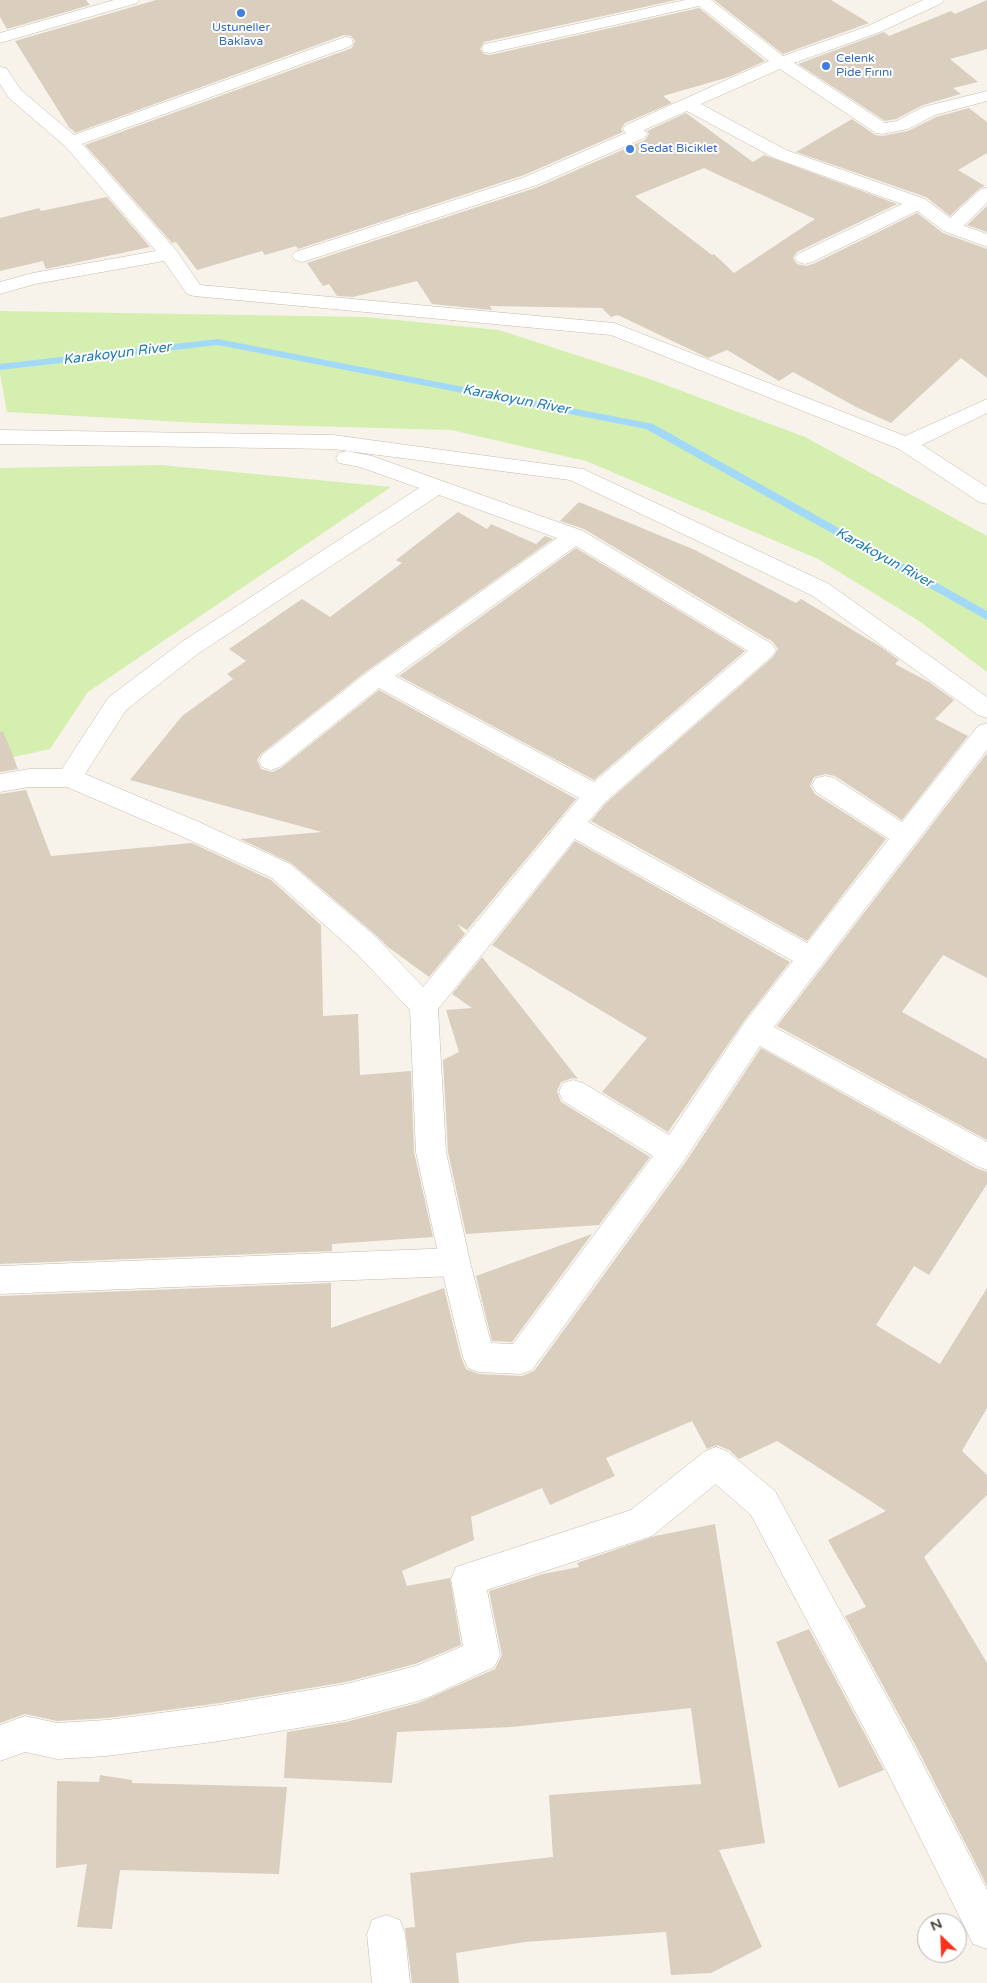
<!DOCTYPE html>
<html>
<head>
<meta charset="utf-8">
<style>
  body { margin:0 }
  #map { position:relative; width:987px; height:1983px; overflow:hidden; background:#f7f3eb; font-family:"Varela Round",sans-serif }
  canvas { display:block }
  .north { position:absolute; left:917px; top:1913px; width:50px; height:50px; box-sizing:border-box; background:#fff; border:1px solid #b7b4af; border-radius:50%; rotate:336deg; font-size:14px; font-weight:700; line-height:20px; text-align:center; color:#4c4337 }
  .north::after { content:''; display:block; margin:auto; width:18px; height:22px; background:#ff311a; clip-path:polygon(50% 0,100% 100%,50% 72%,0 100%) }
</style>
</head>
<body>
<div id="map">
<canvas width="987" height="1983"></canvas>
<div class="north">N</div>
</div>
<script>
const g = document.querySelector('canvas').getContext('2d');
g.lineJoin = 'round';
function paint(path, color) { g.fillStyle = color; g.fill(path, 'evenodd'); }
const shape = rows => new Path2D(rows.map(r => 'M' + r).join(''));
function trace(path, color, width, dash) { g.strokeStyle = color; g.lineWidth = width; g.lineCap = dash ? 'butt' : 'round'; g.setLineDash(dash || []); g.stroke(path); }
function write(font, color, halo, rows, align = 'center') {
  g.font = font + ' "Varela Round",sans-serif'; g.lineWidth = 4; g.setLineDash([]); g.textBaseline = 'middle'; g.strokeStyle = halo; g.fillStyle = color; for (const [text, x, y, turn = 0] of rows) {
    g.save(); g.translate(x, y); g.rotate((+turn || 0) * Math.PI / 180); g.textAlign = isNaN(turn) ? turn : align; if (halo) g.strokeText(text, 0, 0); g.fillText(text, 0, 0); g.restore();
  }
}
paint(shape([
  [0,311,366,317,499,330,647,378,805,437,987,536,987,672,919,621,818,559,586,461,451,430,201,423,7,412,0,374],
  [161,465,391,487,88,692,50,749,0,760,0,468]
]), '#d5efb0');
paint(shape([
  [218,339,653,424,987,611,987,620,646,429,218,345,0,370,0,364,218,339]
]), '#a2d9f9');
paint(shape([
  [0,0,86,0,90,5,7,29,0,17],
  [156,0,676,0,484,42,480,49,484,54,490,55,699,8,765,61,729,77,663,96,672,103,625,123,621,129,623,132,524,175,298,249,296,246,265,255,262,251,197,270,176,242,172,243,85,145,352,48,355,41,351,36,344,35,75,133,72,129,70,129,15,41],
  [714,0,831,0,869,23,783,54],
  [987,0,987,49,950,59,978,82,953,88,961,94,923,105,896,119,885,121,798,64,884,32,889,36,951,11,955,14],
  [969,108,987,122,987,153,958,170,985,186,980,188,950,216,926,197,796,152,852,119,875,135,882,136,908,131,936,117],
  [686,113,753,162,764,155,897,204,797,252,793,258,797,264,806,266,813,264,917,213,943,233,987,249,987,378,961,358,891,423,856,407,793,372,779,381,727,350,708,358,618,315,611,317,602,308,490,306,492,310,432,304,417,281,353,297,337,296,329,284,323,286,307,263,538,187,645,140,649,134,647,131],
  [704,168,727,179,815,219,734,273,714,254,712,255,635,196],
  [107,197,150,247,46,269,43,261,0,271,0,218,39,208,41,211],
  [987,206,987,232,967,225],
  [579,502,695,550,796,603,801,599,881,647,899,660,895,664,929,682,954,700,935,719,968,736,902,820,835,776,825,774,814,777,810,786,815,794,886,839,807,941,591,821,606,803,773,657,778,649,773,642,584,529,560,521],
  [458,512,487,529,491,524,536,544,545,536,553,539,368,670,261,754,257,760,261,769,272,772,281,768,379,690,576,799,467,930,457,924,465,934,429,977,388,947,377,936,291,863,240,839,322,832,130,780,182,716,233,679,227,674,246,661,229,649,302,599,330,617,402,563,396,560],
  [576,548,745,651,594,780,399,676],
  [3,731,18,769,0,772,0,732],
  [987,753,987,978,943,955,902,1012,987,1059,987,1140,777,1026],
  [26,790,51,856,192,843,271,880,321,925,323,1016,358,1014,360,1075,411,1071,414,1152,433,1237,332,1244,332,1251,0,1264,0,794],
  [575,841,790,962,744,1021,668,1132,602,1092,647,1038,492,945],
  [482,957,578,1079,572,1078,561,1082,557,1091,561,1102,650,1157,599,1225,466,1234,448,1152,443,1060,459,1052,446,1010,472,1008,452,994],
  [761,1048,976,1168,987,1172,987,1184,929,1275,914,1266,876,1325,940,1364,987,1288,987,1408,962,1451,987,1475,987,1495,924,1557,987,1663,987,1886,918,1750,845,1616,866,1607,828,1540,886,1511,777,1441,739,1459,729,1450,717,1445,707,1449,692,1421,606,1458,615,1476,550,1505,542,1488,471,1517,474,1540,402,1571,407,1586,450,1578,461,1645,415,1664,346,1682,220,1703,107,1718,57,1721,25,1714,0,1723,0,1296,331,1283,331,1328,444,1288,461,1357,466,1369,479,1374,522,1376,534,1371,685,1163],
  [592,1234,512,1342,492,1341,476,1276],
  [715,1524,765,1843,719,1850,762,1947,711,1973,671,1975,666,1932,525,1942,456,1953,459,1983,412,1983,405,1928,415,1927,410,1873,553,1857,549,1795,701,1784,691,1708,512,1727,397,1732,392,1783,284,1778,287,1732,346,1722,418,1703,495,1669,502,1655,489,1591,543,1574,579,1567,577,1563,655,1536],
  [809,1629,884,1770,839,1788,776,1642],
  [100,1775,132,1780,132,1783,287,1787,279,1874,120,1870,112,1929,77,1927,87,1864,56,1868,57,1781,99,1782]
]), '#dacebf');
const pedestrian = shape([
  [951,221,987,234,987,247,944,231,942,227,944,223,951,221],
  [455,1248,466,1252,470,1262,466,1272,455,1276,0,1294,0,1266,455,1248],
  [716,1447,728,1452,732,1463,728,1474,652,1536,487,1590,500,1655,494,1667,431,1696,418,1701,346,1720,220,1741,107,1756,57,1759,25,1752,0,1761,0,1725,25,1716,57,1723,107,1720,220,1705,346,1684,416,1666,463,1646,451,1579,456,1567,631,1510,704,1452,716,1447],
  [386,1915,400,1920,405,1934,410,1983,372,1983,367,1934,372,1920,386,1915]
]);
const minor = shape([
  [114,0,139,0,137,3,0,43,0,33,114,0],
  [685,0,711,0,783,56,868,26,923,0,944,0,942,3,880,32,794,63,885,123,897,121,923,107,987,91,987,101,935,115,908,129,882,134,876,133,780,69,701,104,786,150,925,199,950,218,981,189,987,188,987,203,958,231,951,233,944,231,917,211,812,262,805,264,798,262,795,258,798,254,902,204,774,158,687,111,644,130,647,134,644,138,537,185,309,260,302,262,295,260,292,256,295,252,525,177,626,133,623,129,626,125,769,61,699,6,490,53,484,52,482,48,484,44,490,43,685,0],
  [345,37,351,38,353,42,351,46,82,144,176,250,200,285,614,323,905,436,987,399,987,413,922,445,987,487,987,504,979,502,899,449,611,335,194,296,187,294,164,261,35,284,0,294,0,282,33,273,156,251,65,146,9,98,0,84,0,67,6,68,21,90,74,135,345,37],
  [0,430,333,435,583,469,829,584,987,697,987,718,978,715,813,596,570,480,333,449,0,444,0,430],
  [347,451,372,456,583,531,772,644,776,650,772,656,605,802,588,822,807,943,889,839,816,792,812,785,816,778,825,776,834,778,902,822,978,726,987,723,987,750,774,1027,987,1142,987,1170,977,1166,760,1046,683,1162,532,1370,521,1374,479,1372,468,1368,463,1357,440,1262,416,1152,410,1010,356,953,272,878,181,836,67,787,29,787,0,792,0,774,29,769,62,769,108,698,183,641,419,488,360,467,339,463,336,458,339,453,347,451],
  [439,495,557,538,369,671,262,755,259,761,262,767,271,770,280,767,379,688,579,798,423,987,376,937,290,864,199,822,85,774,126,710,199,653,439,495],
  [576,546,748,651,594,782,395,676,576,546],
  [575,839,793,961,745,1022,669,1135,583,1083,573,1080,563,1083,559,1092,563,1101,653,1156,513,1344,491,1343,470,1262,446,1152,438,1009,575,839],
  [716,1447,728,1452,775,1491,916,1751,987,1890,987,1949,973,1944,890,1777,751,1515,704,1474,700,1463,704,1452,716,1447]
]);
trace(pedestrian, '#c4baac', 1);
trace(minor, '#c4baac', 1);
paint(pedestrian, '#fff');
paint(minor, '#fff');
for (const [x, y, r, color] of [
  [241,13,5,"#3f7fe0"],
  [826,66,5,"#3f7fe0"],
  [630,149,5,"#3f7fe0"]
]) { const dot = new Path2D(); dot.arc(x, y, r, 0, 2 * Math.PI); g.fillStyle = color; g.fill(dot); trace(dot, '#fff', 2); }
write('12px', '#366cbe', '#fff', [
  ["Ustuneller",241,28,"center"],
  ["Baklava",241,42,"center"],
  ["Celenk",836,59],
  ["Pide Fırını",836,73],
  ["Sedat Biciklet",640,149]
], 'left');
write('italic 14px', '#207db5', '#fff', [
  ["Karakoyun River",117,354,-7],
  ["Karakoyun River",516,400,11],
  ["Karakoyun River",884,558,29]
]);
</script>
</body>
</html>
